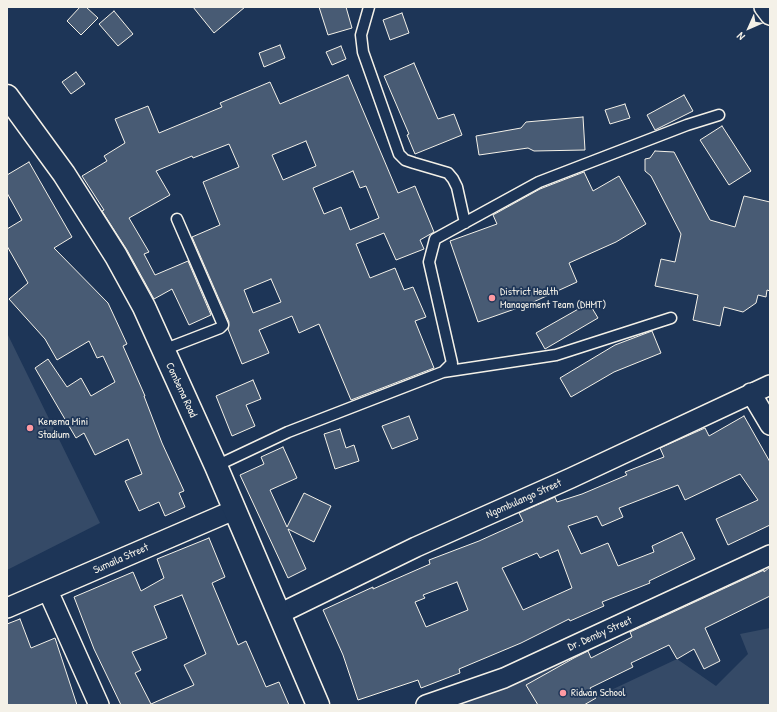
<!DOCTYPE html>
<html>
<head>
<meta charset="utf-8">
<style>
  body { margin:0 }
  #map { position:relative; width:777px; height:712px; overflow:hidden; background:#1d3557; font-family:"Patrick Hand",sans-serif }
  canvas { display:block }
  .frame { position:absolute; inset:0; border:8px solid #f4f1e8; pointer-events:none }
  .north { position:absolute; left:729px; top:8px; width:40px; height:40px; -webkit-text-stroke:3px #1d3557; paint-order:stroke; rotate:225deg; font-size:11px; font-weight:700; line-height:16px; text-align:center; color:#f4f1e8 }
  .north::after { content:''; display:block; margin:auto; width:14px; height:18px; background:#f4f1e8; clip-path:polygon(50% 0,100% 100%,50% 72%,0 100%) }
</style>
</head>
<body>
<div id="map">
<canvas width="777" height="712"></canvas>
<div class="frame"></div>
<div class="north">N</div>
</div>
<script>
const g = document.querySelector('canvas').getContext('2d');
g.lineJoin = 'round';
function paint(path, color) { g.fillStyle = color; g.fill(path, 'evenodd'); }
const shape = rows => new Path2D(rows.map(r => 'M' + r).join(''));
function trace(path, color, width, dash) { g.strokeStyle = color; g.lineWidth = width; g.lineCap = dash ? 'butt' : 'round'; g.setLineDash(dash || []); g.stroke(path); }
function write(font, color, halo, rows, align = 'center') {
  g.font = font + ' "Patrick Hand",sans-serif'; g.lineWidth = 3.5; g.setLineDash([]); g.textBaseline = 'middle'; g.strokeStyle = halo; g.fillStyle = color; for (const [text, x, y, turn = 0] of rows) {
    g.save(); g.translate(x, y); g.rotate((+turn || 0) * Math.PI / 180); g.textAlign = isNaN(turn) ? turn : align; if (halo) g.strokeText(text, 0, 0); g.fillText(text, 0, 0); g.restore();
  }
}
paint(shape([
  [7,333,100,523,7,570],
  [770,628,770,705,441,705,562,659,592,699,677,659,716,686,748,654,740,634]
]), '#354a67');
const building = shape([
  [80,7,86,7,98,18,81,35,67,21,80,7],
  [193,7,245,7,214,33,193,7],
  [319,7,346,7,352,28,328,35,319,7],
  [114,11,133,34,118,46,99,24,114,11],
  [402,13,409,33,390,40,383,20,402,13],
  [280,45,285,58,264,67,259,53,280,45],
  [341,46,346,59,332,65,326,52,341,46],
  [414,63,438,119,454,114,462,135,415,154,407,135,409,134,384,76,414,63],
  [76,72,85,84,71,94,62,82,76,72],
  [348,75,398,193,415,186,434,232,420,240,424,249,396,260,384,233,356,244,370,278,395,268,404,290,413,287,426,317,415,321,434,368,351,400,319,324,299,333,292,316,259,330,269,353,242,364,228,329,229,322,192,237,220,225,203,182,239,167,229,144,193,158,192,156,156,171,170,195,129,218,149,252,144,254,155,275,188,261,211,315,189,325,172,289,154,299,127,250,102,211,104,210,82,176,107,161,104,156,125,143,115,119,148,106,159,133,222,107,220,103,270,82,280,104,348,75],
  [306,141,316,166,283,180,272,155,306,141],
  [353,171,360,188,366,186,379,218,350,230,341,207,324,214,313,188,353,171],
  [271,279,281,302,253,313,244,290,271,279],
  [684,95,693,111,655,130,647,115,684,95],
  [625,104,630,118,610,124,605,110,625,104],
  [583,117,585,150,534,151,528,148,479,155,476,136,521,128,526,122,583,117],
  [722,126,751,171,729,185,700,140,722,126],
  [655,151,674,152,710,220,735,227,744,196,770,202,770,291,767,290,766,297,758,295,756,303,743,312,724,307,720,326,693,320,698,295,655,286,661,259,675,262,681,234,651,176,645,171,645,159,650,158,655,151],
  [29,162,72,237,54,248,108,303,127,344,123,346,145,396,144,396,162,443,184,491,179,493,185,507,165,516,159,502,139,511,125,481,142,474,128,439,95,455,84,433,76,438,35,368,48,359,67,387,81,378,91,396,115,382,103,356,97,358,89,341,57,360,45,339,9,299,28,283,7,246,7,229,22,220,7,193,7,175,29,162],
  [584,172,593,191,619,176,646,224,616,242,569,263,577,282,529,304,478,322,450,241,497,224,493,215,540,189,584,172],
  [589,303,598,318,545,349,536,333,589,303],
  [652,331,661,353,614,372,571,397,560,378,615,345,652,331],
  [253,380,261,399,246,405,255,426,232,436,216,396,253,380],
  [409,416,418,439,392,449,382,426,409,416],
  [744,416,770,462,770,525,728,545,716,519,758,500,740,474,685,500,678,485,619,508,623,517,602,526,597,516,568,526,581,554,608,543,618,566,654,552,652,546,682,532,695,559,649,581,650,583,602,602,604,606,570,621,569,619,521,643,459,669,460,673,421,688,418,680,358,700,343,655,323,610,373,587,373,589,430,564,429,560,479,541,523,521,519,513,555,497,557,502,582,494,627,475,625,472,664,457,660,448,705,428,709,436,744,416],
  [558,550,572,588,523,610,502,568,537,553,540,558,558,550],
  [457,582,468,610,426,627,415,602,425,598,423,595,457,582],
  [340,429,346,448,354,445,359,461,335,469,324,434,340,429],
  [283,447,297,478,270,490,287,527,304,493,331,506,314,542,288,529,306,569,288,578,240,475,264,464,261,457,283,447],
  [209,538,225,577,212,583,238,645,246,641,266,687,279,682,289,705,121,705,94,649,74,597,133,572,141,591,164,578,157,559,209,538],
  [182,595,206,654,184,665,194,685,151,704,135,673,141,670,132,652,167,638,154,606,182,595],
  [770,567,770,596,705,628,720,661,704,669,694,649,677,659,669,645,631,663,633,667,590,688,596,698,584,705,538,705,526,685,574,658,588,651,591,658,632,637,630,632,764,570,764,572,770,567],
  [20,619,31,648,55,638,77,705,7,705,7,624,20,619]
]);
paint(building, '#485b74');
trace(building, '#f4f1e8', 1);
const lane = shape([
  [369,7,361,35,363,52,399,154,405,160,414,163,448,173,453,179,457,187,465,223],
  [163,350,220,328,223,325,177,219],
  [443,372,452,363,429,262,435,239,539,182,687,125,719,115],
  [216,466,288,432,443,372,556,355,671,318]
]);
const street = shape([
  [764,7,770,15],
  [751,393,770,425],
  [48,591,99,705],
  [7,608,234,510],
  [279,614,416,547,571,478,770,385],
  [426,705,504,678,770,555]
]);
const secondary = shape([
  [7,96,64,174,116,256,144,307,216,466,318,705]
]);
trace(lane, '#f4f1e8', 13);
trace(street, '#f4f1e8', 22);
trace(secondary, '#f4f1e8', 25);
trace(lane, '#1d3557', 10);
trace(street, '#1d3557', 19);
trace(secondary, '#1d3557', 22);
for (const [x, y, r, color] of [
  [492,298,4,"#ff9aa2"],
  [30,428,4,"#ff9aa2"],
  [563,693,4,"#ff9aa2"]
]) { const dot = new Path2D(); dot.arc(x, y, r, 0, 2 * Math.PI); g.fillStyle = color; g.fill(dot); trace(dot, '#1d3557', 1.5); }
write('11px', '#f4f1e8', '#1d3557', [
  ["District Health",500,292],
  ["Management Team (DHMT)",500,305],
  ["Kenema Mini",38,422],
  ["Stadium",38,435],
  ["Ridwan School",571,693]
], 'left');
write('11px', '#f4f1e8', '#1d3557', [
  ["Combema Road",181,390,65],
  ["Ngombulango Street",524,499,-24],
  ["Sumaila Street",121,559,-24],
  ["Dr. Demby Street",600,634,-24]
]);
</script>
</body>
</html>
